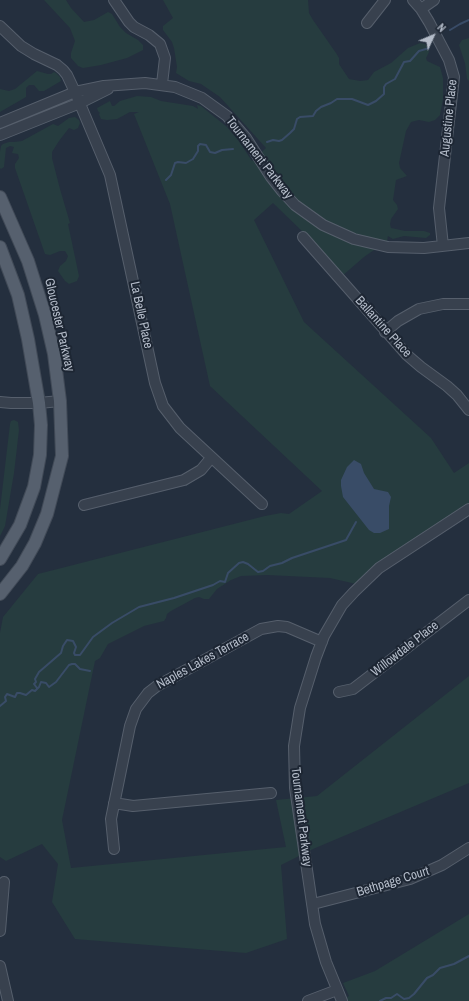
<!DOCTYPE html>
<html>
<head>
<meta charset="utf-8">
<style>
  body { margin:0 }
  #map { position:relative; width:469px; height:1001px; overflow:hidden; background:#242f3e; font-family:"Archivo Narrow",sans-serif }
  canvas { display:block }
  .north { position:absolute; left:413px; top:16px; width:40px; height:40px; -webkit-text-stroke:3px #1d2633; paint-order:stroke; rotate:46deg; font-size:11px; font-weight:700; line-height:16px; text-align:center; color:#b4bcc9 }
  .north::after { content:''; display:block; margin:auto; width:14px; height:18px; background:#b4bcc9; clip-path:polygon(50% 0,100% 100%,50% 72%,0 100%) }
</style>
</head>
<body>
<div id="map">
<canvas width="469" height="1001"></canvas>
<div class="north">N</div>
</div>
<script>
const g = document.querySelector('canvas').getContext('2d');
g.lineJoin = 'round';
function paint(path, color) { g.fillStyle = color; g.fill(path, 'evenodd'); }
const shape = rows => new Path2D(rows.map(r => 'M' + r).join(''));
function trace(path, color, width, dash) { g.strokeStyle = color; g.lineWidth = width; g.lineCap = dash ? 'butt' : 'round'; g.setLineDash(dash || []); g.stroke(path); }
function write(font, color, halo, rows, align = 'center') {
  g.font = font + ' "Archivo Narrow",sans-serif'; g.lineWidth = 4; g.setLineDash([]); g.textBaseline = 'middle'; g.strokeStyle = halo; g.fillStyle = color; for (const [text, x, y, turn = 0] of rows) {
    g.save(); g.translate(x, y); g.rotate((+turn || 0) * Math.PI / 180); g.textAlign = isNaN(turn) ? turn : align; if (halo) g.strokeText(text, 0, 0); g.fillText(text, 0, 0); g.restore();
  }
}
paint(shape([
  [44,0,66,0,71,8,84,22,94,20,108,12,112,14,120,27,126,33,138,40,143,45,143,50,127,58,101,65,83,68,78,66,71,58,71,53,75,41,70,28],
  [163,0,308,0,309,13,313,20,336,53,339,58,339,64,349,79,360,81,368,80,374,72,391,63,408,48,420,43,425,44,427,46,429,52,426,58,427,61,440,67,443,78,443,99,440,115,435,120,429,122,419,120,411,122,406,131,399,163,400,168,407,176,396,180,393,200,397,205,398,209,391,219,390,224,391,228,396,229,405,231,424,231,430,233,430,235,426,238,404,236,393,239,388,236,387,241,364,257,342,276,306,235,273,203,254,220,304,322,431,438,454,473,469,463,469,514,378,575,365,586,330,578,267,575,241,576,231,580,217,589,209,599,204,599,199,597,195,598,171,611,167,614,166,618,164,621,144,626,108,644,100,658,95,661,62,820,71,868,286,847,276,800,317,796,469,676,469,783,313,849,281,865,287,939,246,953,75,939,52,902,58,864,42,844,6,861,0,857,0,633,3,617,38,574,265,516,281,513,289,514,322,491,210,386,170,204,134,114,139,112,130,112,117,119,107,120,101,119,99,114,100,113,98,111,97,108,110,101,112,106,114,106,120,101,137,96,151,97,161,101,193,106,198,109,197,105,201,106,227,127,238,140,252,161,266,148,220,97,201,84,189,81,176,73,177,67,174,48,172,42,163,30,163,26,173,18],
  [469,38,469,81,467,79,465,63,459,45,462,40],
  [37,71,48,74,51,74,54,72,56,73,60,77,61,81,44,91,39,91,34,85,29,85,26,88,26,97,0,112,0,89,9,91,15,89],
  [75,117,79,120,80,123,78,128,74,130,69,128,59,141,52,152,52,158,60,189,70,223,68,224,79,276,77,281,69,284,65,281,58,271,60,266,66,261,68,256,65,251,60,251,50,255,45,254,15,168,15,164,19,158,18,154,12,153,14,147,10,146,6,148,4,167,1,169,0,168,0,152,1,146,3,144,9,142,14,142,22,141,53,124,58,126,69,118],
  [14,420,18,422,19,430,14,473,5,526,0,536,0,509,10,424,11,421],
  [469,914,469,1001,340,1001,349,996,343,983,375,971]
]), '#263c3f');
paint(shape([
  [354,460,361,464,364,473,374,489,388,492,391,497,389,506,389,529,380,533,374,533,369,530,343,497,341,486,341,480,347,467]
]), '#394c67');
trace(shape([
  [450,30,460,24,469,20],
  [267,142,273,140,279,141,282,140,290,133,294,129,297,119,300,117,313,116,316,111,321,107,331,103,337,99,352,99,368,105,376,101,384,94,384,87,386,84,395,79,404,62,410,61,419,51,429,48],
  [166,180,171,175,175,163,178,162,186,163,193,159,198,151,198,146,200,144,206,145,210,152,215,153,222,150,233,149],
  [37,688,34,684,36,682,35,679,39,672,61,653,63,646,67,640,73,641,76,647,74,653,75,655,80,655,93,637,112,623,139,607,174,598,213,585,220,581,225,582,228,573,239,563,243,562,248,564,258,572,263,571,270,566,282,563,292,558,346,540,356,522],
  [0,706,6,701,5,697,7,694,15,697,17,693,20,693,26,695,32,690,35,691,39,687,41,682,46,683,49,687,56,682,69,665,72,664,75,664,80,669,90,671],
  [380,1001,386,998,391,998,397,994,404,999,409,998,414,994,427,978,433,975,440,968,454,964,469,956]
]), '#394c67', 2);
const minor = shape([
  [114,0,129,22,134,27,149,35,160,44,165,58,162,84],
  [413,0,421,9,429,22,449,60,454,77,439,208,443,246],
  [421,9,434,0],
  [367,23,385,0],
  [0,26,21,46,34,54,57,65,63,70,67,75,75,92,110,175,155,383,163,406,180,428,262,504],
  [0,123,75,92,104,86,145,83,175,87,202,98,227,116,246,138,271,177,282,191,295,205,323,225,354,239,388,247,424,248,469,243],
  [0,135,80,103,108,89],
  [303,237,407,355,421,367,447,386,457,395,469,410],
  [385,332,398,321,419,309,443,304,469,304],
  [0,402,11,403,39,403,60,401],
  [84,505,184,480,201,470,211,458],
  [339,692,353,689,469,600],
  [114,803,133,806,271,793],
  [114,849,111,819,130,726,136,709,148,693,157,686,261,629,278,626,287,627,322,642],
  [313,904,410,879,442,865,469,848],
  [0,931,4,882],
  [0,966,8,1001],
  [308,1001,337,990],
  [342,1001,326,962,315,924,295,788,294,746,300,708,316,657,324,636,342,605,354,592,379,568,469,509]
]);
const major = shape([
  [0,197,28,261,45,315,54,354,60,401,62,456,47,514,35,543,22,566,0,594],
  [0,247,18,295,28,339,39,403,41,425,40,455,34,487,20,525,0,559]
]);
trace(minor, '#565f6c', 12);
trace(major, '#414a57', 14);
trace(minor, '#38414e', 10);
trace(major, '#56606e', 12);
write('13px', '#b4bcc9', '#1d2633', [
  ["Augustine Place",449,118,-84],
  ["Tournament Parkway",259,158,52],
  ["La Belle Place",141,315,78],
  ["Gloucester Parkway",59,325,77],
  ["Ballantine Place",383,327,48],
  ["Willowdale Place",405,649,-38],
  ["Naples Lakes Terrace",203,661,-29],
  ["Tournament Parkway",301,817,83],
  ["Bethpage Court",393,882,-17]
]);
</script>
</body>
</html>
